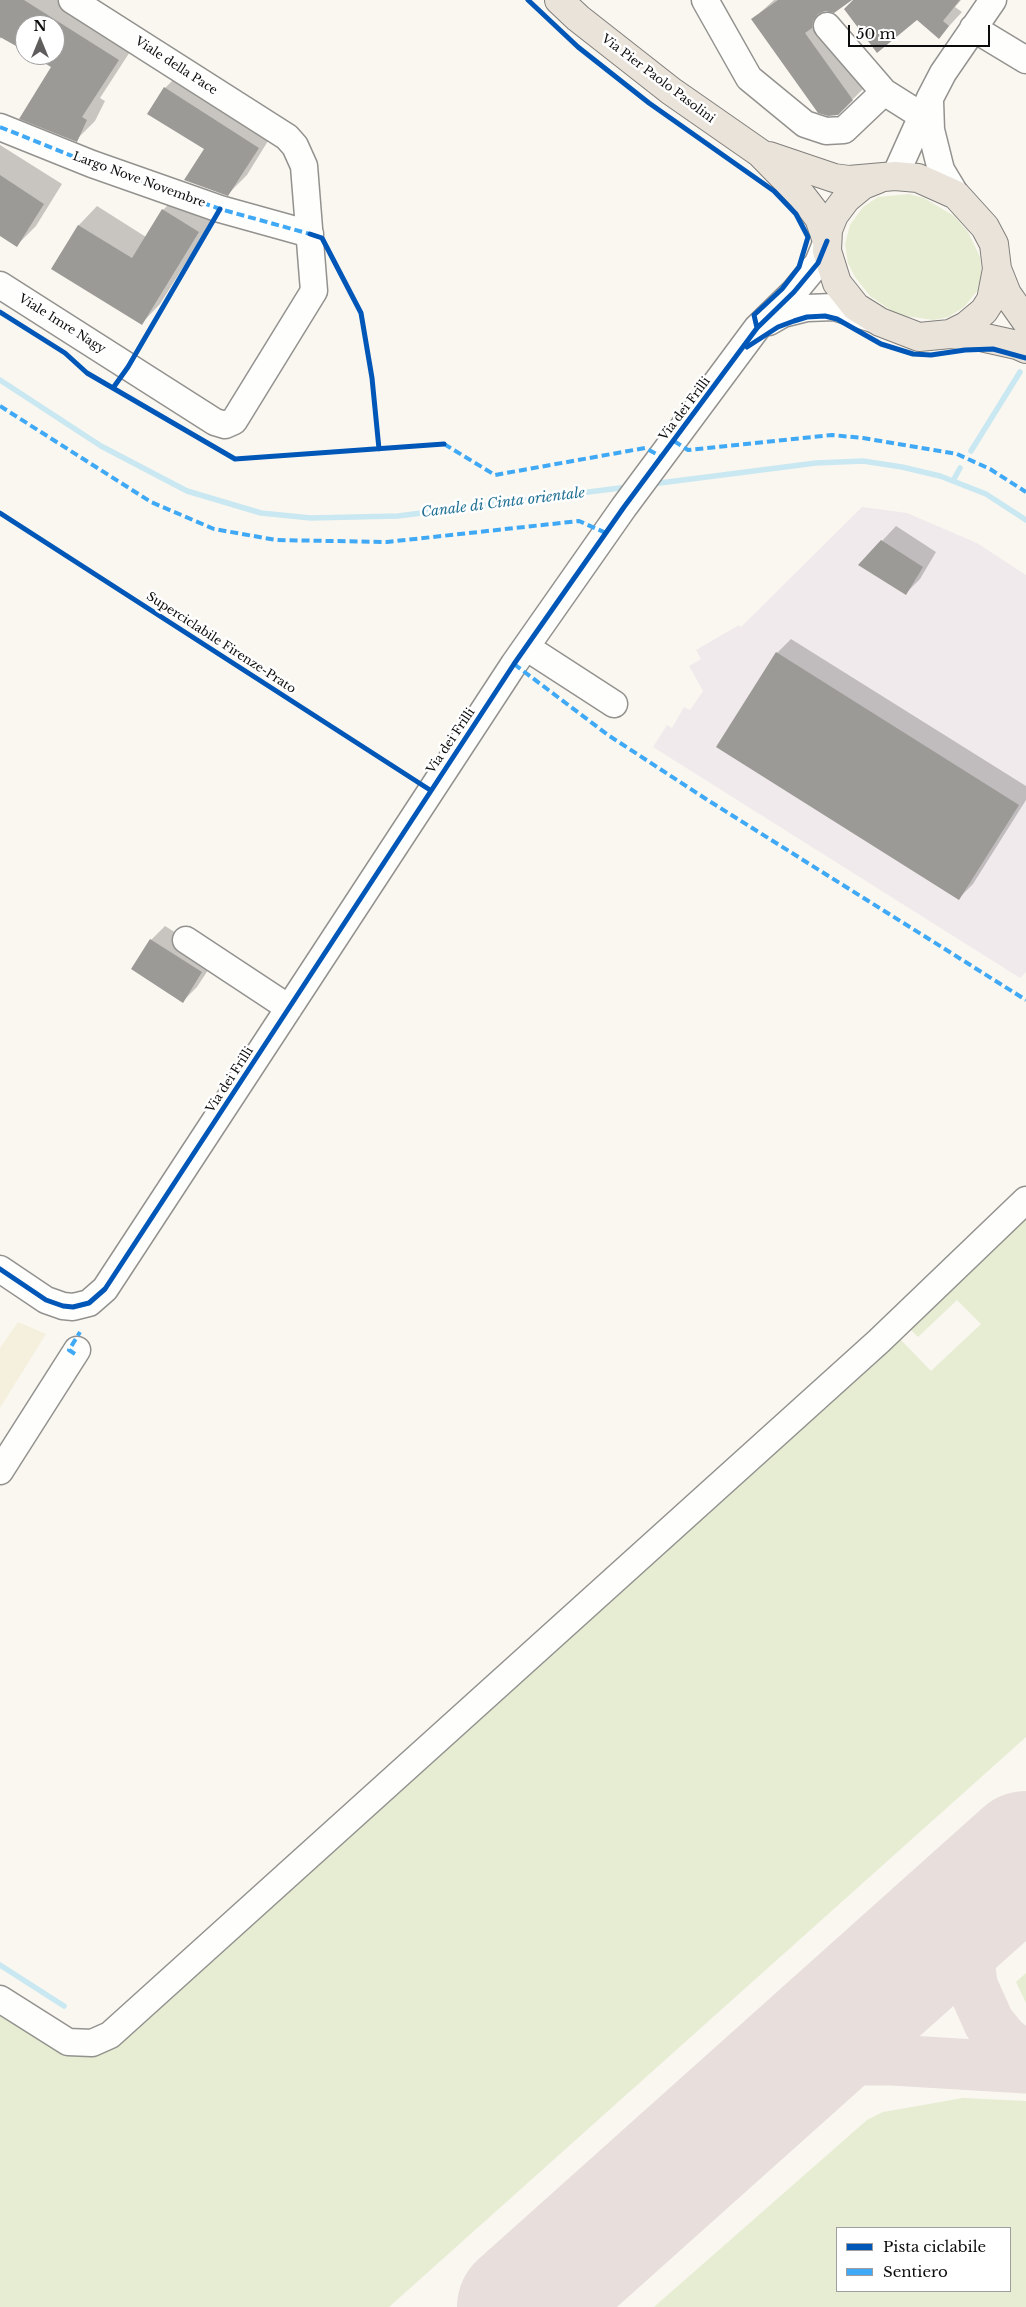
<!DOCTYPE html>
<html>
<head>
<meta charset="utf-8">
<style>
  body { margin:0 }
  #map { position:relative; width:1026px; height:2307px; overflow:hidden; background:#faf7f0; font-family:"Libre Baskerville",serif }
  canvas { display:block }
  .legend { position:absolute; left:836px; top:2227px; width:175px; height:65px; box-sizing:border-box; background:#fff; border:1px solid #9e9e9e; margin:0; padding:6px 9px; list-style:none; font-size:15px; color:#0c0c0c }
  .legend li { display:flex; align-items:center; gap:10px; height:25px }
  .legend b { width:25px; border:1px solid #9e9e9e }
  .north { position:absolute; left:15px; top:15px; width:50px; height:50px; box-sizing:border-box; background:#fff; border:1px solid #9e9e9e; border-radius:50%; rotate:0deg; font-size:14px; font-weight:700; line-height:20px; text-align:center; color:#0c0c0c }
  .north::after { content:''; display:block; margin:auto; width:18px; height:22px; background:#5f5e5c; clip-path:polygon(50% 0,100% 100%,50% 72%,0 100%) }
  .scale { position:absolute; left:848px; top:25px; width:142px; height:22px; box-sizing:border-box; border:2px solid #0c0c0c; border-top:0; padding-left:6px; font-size:15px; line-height:18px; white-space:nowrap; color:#0c0c0c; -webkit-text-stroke:4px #fff; paint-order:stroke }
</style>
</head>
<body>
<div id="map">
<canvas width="1026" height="2307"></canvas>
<ul class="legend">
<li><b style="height:6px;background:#0057b8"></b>Pista ciclabile</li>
<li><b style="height:6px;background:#3fa9f5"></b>Sentiero</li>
</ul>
<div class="north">N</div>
<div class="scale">50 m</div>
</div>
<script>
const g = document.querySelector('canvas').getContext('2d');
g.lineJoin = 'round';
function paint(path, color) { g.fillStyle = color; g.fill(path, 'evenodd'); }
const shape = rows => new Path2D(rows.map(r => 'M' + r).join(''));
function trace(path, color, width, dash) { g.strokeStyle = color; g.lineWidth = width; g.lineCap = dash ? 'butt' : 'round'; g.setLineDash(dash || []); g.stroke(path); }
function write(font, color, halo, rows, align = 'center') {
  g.font = font + ' "Libre Baskerville",serif'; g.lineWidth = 5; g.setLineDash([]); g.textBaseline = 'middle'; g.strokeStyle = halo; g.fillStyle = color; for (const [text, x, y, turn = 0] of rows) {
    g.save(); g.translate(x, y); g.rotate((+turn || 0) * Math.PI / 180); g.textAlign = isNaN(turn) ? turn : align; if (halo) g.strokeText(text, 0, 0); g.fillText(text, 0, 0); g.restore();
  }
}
paint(shape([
  [862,507,907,513,977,543,1026,575,1026,972,1020,978,653,747,667,725,672,728,684,707,690,710,703,691,689,666,701,659,696,650,739,625,741,627]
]), '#f0eaed');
paint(shape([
  [18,1322,46,1334,0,1408,0,1348]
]), '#f5f0dd');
paint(shape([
  [909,194,924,198,954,216,968,232,980,257,982,274,977,291,964,307,948,317,934,320,898,315,870,296,855,277,848,263,845,244,850,225,863,207,878,197],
  [1026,1214,1026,1737,389,2307,0,2307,0,2006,85,2053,899,1338,931,1371,981,1324,957,1300,918,1337,910,1329],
  [1026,1973,1026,2003,1016,1982],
  [963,2098,1026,2101,1026,2307,654,2307,867,2120,883,2112],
  [1010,2228,1010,2291,837,2291,837,2228]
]), '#e6edd2');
paint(shape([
  [0,0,72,0,137,41,100,98,105,101,95,121,76,140,53,66,33,55,55,55,55,25,25,25,25,50,2,36,0,39],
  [774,0,847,0,826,10,819,19,867,85,853,99,753,19],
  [855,0,961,0,955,7,962,12,939,37,917,18],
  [184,69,276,128,247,175,228,194,206,149,165,88],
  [0,145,62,184,36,226,17,245,0,234],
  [182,191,217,213,160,304,142,323,52,268,79,225,97,206,146,237,163,210],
  [896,526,936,552,920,579,906,593,882,541],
  [791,639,1026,786,1026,800,973,884,959,898,777,653],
  [165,926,216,958,197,987,183,1001,151,940]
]), '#0003');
trace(shape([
  [0,380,101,446,187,491,261,513,311,518,398,516,628,487],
  [971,451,1020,372],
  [953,481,960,468],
  [652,484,816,463,863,461,902,467,940,476,986,494,1026,520],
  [0,1965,64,2006]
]), '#cae8f1', 5.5);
trace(shape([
  [990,1887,971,1933,969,1957,972,1985,989,2023,1004,2041,1026,2058],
  [719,2129,792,2079,823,2066,850,2060,892,2060,1026,2068]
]), '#e8dedc', 51);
trace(shape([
  [521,2307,1026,1855]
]), '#e8dedc', 128);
paint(shape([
  [0,0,24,0,119,60,82,117,87,120,77,142,19,119,51,67,31,55,55,55,55,25,25,25,25,51,0,37],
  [778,0,852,0,834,13,825,11,818,14,813,21,812,28,805,33,853,100,838,115,828,116,818,113,751,19],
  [853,0,960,0,943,21,949,26,939,39,917,20,877,53,844,9],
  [164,87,259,148,228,196,184,180,204,149,147,114],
  [0,175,44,204,17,247,0,236],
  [162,209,199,232,142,325,51,269,78,225,132,258],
  [881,540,923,567,906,595,858,565],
  [776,652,1019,805,959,900,716,747],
  [150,939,202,972,183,1003,131,969]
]), '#9c9a96');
const minor = shape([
  [705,0,749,78,805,124,826,131,844,130,884,92],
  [827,26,884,92,922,116],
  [973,28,1026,60],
  [930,101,931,130,941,170,956,195],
  [0,127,92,164,220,209,310,234],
  [895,176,930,98,943,73,993,0],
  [0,285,215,422,225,425,234,421,314,291,304,166,295,146,287,137,72,0],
  [769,322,783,314,807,308,834,307,873,319],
  [526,647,614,704],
  [186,940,289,1008],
  [0,1269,46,1300,63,1306,73,1307,89,1303,105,1289,514,664,624,507,757,328,794,292,818,263,827,241],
  [0,1471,77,1350],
  [0,1999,68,2042,92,2043,110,2035,879,1341,1026,1200]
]);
const major = shape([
  [559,0,578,18,671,91,760,153,802,196,819,218,827,241],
  [769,156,834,178,849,180,895,176,918,178,956,195,985,227,994,244,997,269,1007,294,1026,321],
  [878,179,863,185,846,199,834,215,828,230,827,251,837,283,856,307,880,322,919,337,950,334,981,337,1017,345,1026,349],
  [950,334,966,326,984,311,991,300,997,269]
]);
trace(minor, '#93928f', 29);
trace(major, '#807f7c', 30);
trace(minor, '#fefefd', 26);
trace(major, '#eae3d9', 28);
trace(shape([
  [0,127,92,164,220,209,310,234],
  [0,406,151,502,214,529,276,540,387,542,579,521,606,533],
  [674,441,688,450,832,435,863,438,957,454,990,469,1026,492],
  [444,444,495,475,645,448,662,457],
  [514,664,608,735,706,799,1026,1000],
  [75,1354,69,1350,80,1332]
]), '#3fa9f5', 4, [8, 4]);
trace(shape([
  [528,0,578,47,649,103,774,191,796,214,808,237,799,267,782,289,754,315,757,328],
  [310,234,322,238,361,313,372,378,379,449],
  [0,312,65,353,87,373,235,459,444,444],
  [747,347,778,327,794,321,807,317,825,316,837,319,881,344,913,354,931,355,965,350,993,349,1026,358],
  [113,388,128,367,220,209],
  [0,513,430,790],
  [0,1269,46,1300,63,1306,73,1307,89,1303,105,1289,514,664,624,507,757,328,794,292,818,263,827,241]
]), '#0057b8', 5);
write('12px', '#0c0c0c', '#fff', [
  ["Viale della Pace",176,66,33],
  ["Via Pier Paolo Pasolini",658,79,37],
  ["Largo Nove Novembre",139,180,20],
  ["Viale Imre Nagy",62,324,32],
  ["Via dei Frilli",685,409,-53],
  ["Superciclabile Firenze-Prato",221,643,33],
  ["Via dei Frilli",451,741,-56],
  ["Via dei Frilli",230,1080,-57]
]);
write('italic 14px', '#1f6f93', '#fff', [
  ["Canale di Cinta orientale",503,503,-7]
]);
</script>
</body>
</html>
